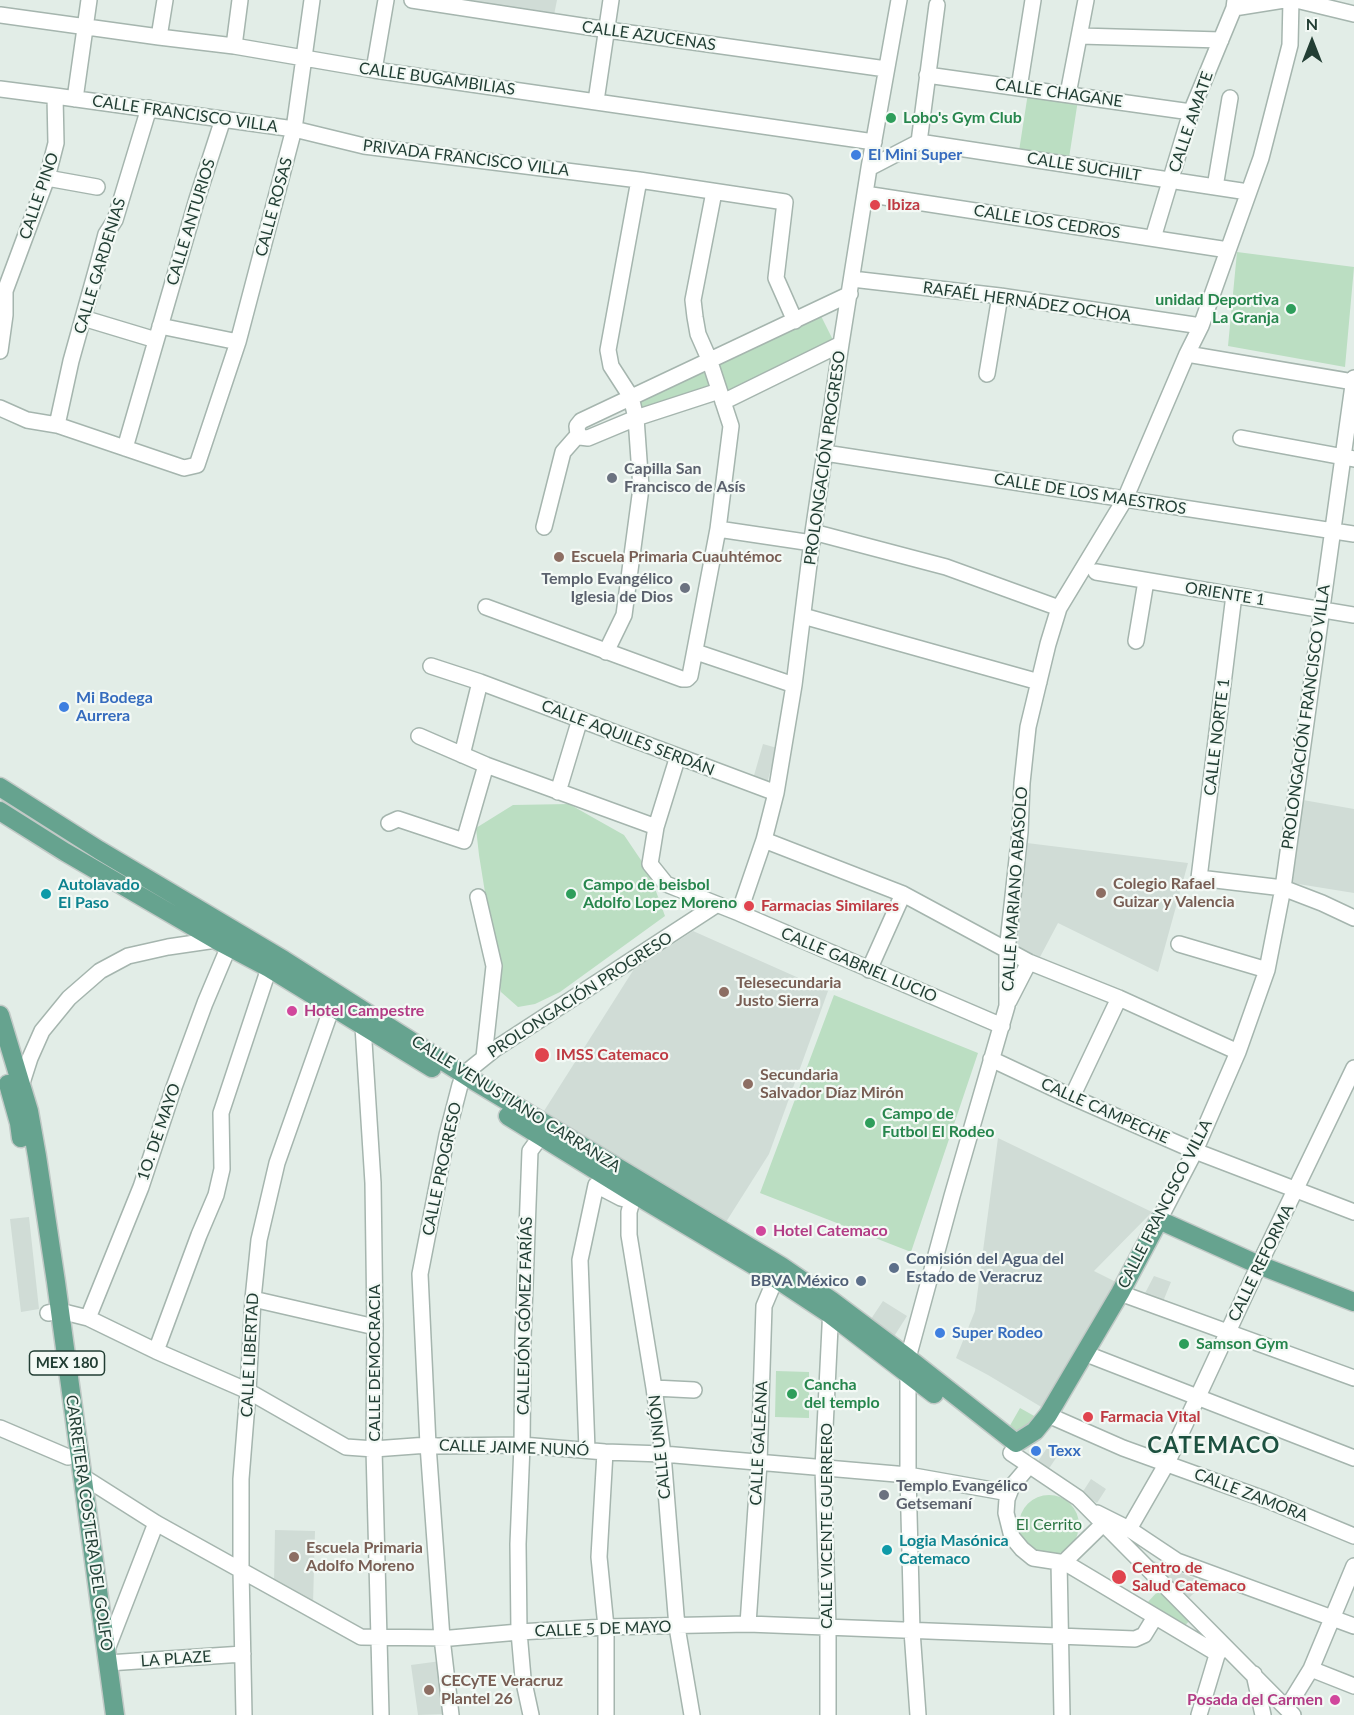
<!DOCTYPE html>
<html>
<head>
<meta charset="utf-8">
<style>
  body { margin:0 }
  #map { position:relative; width:1354px; height:1715px; overflow:hidden; background:#e2ede7; font-family:Lato,sans-serif }
  canvas { display:block }
  .north { position:absolute; left:1282px; top:12px; width:60px; height:60px; -webkit-text-stroke:4px #f3f9f5; paint-order:stroke; rotate:0deg; font-size:16px; font-weight:700; line-height:24px; text-align:center; color:#223e34 }
  .north::after { content:''; display:block; margin:auto; width:21px; height:27px; background:#223e34; clip-path:polygon(50% 0,100% 100%,50% 72%,0 100%) }
</style>
</head>
<body>
<div id="map">
<canvas width="1354" height="1715"></canvas>
<div class="north">N</div>
</div>
<script>
const g = document.querySelector('canvas').getContext('2d');
g.lineJoin = 'round';
function paint(path, color) { g.fillStyle = color; g.fill(path, 'evenodd'); }
const shape = rows => new Path2D(rows.map(r => 'M' + r).join(''));
function trace(path, color, width, dash) { g.strokeStyle = color; g.lineWidth = width; g.lineCap = dash ? 'butt' : 'round'; g.setLineDash(dash || []); g.stroke(path); }
function write(font, color, halo, rows, align = 'center') {
  g.font = font + ' Lato,sans-serif'; g.lineWidth = 4.5; g.setLineDash([]); g.textBaseline = 'middle'; g.strokeStyle = halo; g.fillStyle = color; for (const [text, x, y, turn = 0] of rows) {
    g.save(); g.translate(x, y); g.rotate((+turn || 0) * Math.PI / 180); g.textAlign = isNaN(turn) ? turn : align; if (halo) g.strokeText(text, 0, 0); g.fillText(text, 0, 0); g.restore();
  }
}
paint(shape([
  [449,0,557,0,554,15],
  [763,744,777,748,767,783,753,779],
  [1303,800,1354,809,1354,893,1292,883],
  [1027,843,1188,863,1158,972,1058,923,1040,957,1015,948],
  [693,931,828,991,769,1154,726,1222,544,1111,634,969],
  [998,1138,1152,1212,1094,1271,1118,1283,1043,1408,988,1375,956,1358,975,1311],
  [29,1217,39,1309,21,1312,10,1219],
  [1154,1276,1171,1282,1162,1304,1143,1297],
  [883,1301,907,1316,893,1338,869,1322],
  [1047,1448,1058,1455,1048,1470,1037,1463],
  [1091,1479,1106,1489,1097,1503,1082,1493],
  [275,1530,315,1531,313,1604,274,1583],
  [1152,1560,1204,1583,1185,1602,1147,1565],
  [441,1661,447,1714,418,1715,411,1665]
]), '#d0dcd6');
paint(shape([
  [1028,93,1078,100,1069,158,1019,151],
  [1237,252,1354,267,1345,367,1228,346],
  [821,316,834,342,728,392,718,361,777,337],
  [707,367,713,387,640,414,635,399],
  [569,804,624,835,649,872,665,916,560,992,535,1004,518,1007,501,992,479,855,476,828,513,805],
  [834,995,978,1053,911,1252,760,1193],
  [776,1371,809,1372,809,1418,775,1417],
  [1020,1408,1036,1417,1026,1429,1013,1431,1008,1429],
  '1019 1525a30 30 0 1 1 60 0a30 30 0 1 1-60 0Z',
  [1160,1589,1190,1620,1181,1630,1146,1604]
]), '#bbdec2');
const minor = shape([
  [412,0,608,30,886,69],
  [1296,0,1354,14],
  [1234,8,1284,0],
  [0,15,159,37,234,46,374,70,874,142],
  [1080,36,1221,40],
  [159,37,165,0],
  [234,46,240,0],
  [374,70,386,0],
  [927,75,1191,112],
  [1019,88,1033,0],
  [0,89,55,96],
  [1068,94,1086,0],
  [75,99,89,0],
  [596,101,611,0],
  [919,142,1248,192],
  [919,142,937,5],
  [869,168,919,142],
  [47,178,97,187],
  [1215,187,1230,98],
  [865,194,1228,250],
  [1153,238,1191,112,1234,8,1235,0],
  [852,279,1000,296,1201,326],
  [83,318,156,340],
  [160,326,238,342],
  [0,351,5,315,5,291,47,178,56,143,55,96,294,129,364,146,639,180,785,202,776,278,795,321],
  [1187,354,1354,382],
  [987,374,1000,296],
  [723,402,841,344],
  [0,408,27,420,57,425,184,468,197,465,238,342,294,129,312,0],
  [57,425,71,361,98,264,106,234,115,220,149,108],
  [578,435,580,437,588,438,636,418,719,391],
  [1241,438,1354,459],
  [125,448,197,199,223,119],
  [825,453,1354,534],
  [544,527,563,452,578,435,577,426,581,421,850,294],
  [718,529,812,543],
  [813,532,946,567,1059,608],
  [1096,572,1354,615],
  [1234,595,1199,878,1283,888,1322,903,1354,918],
  [486,607,682,679,687,679,690,676,718,529,731,426,709,359,698,334,695,317,693,300,714,192],
  [803,616,1039,682],
  [1136,641,1146,581],
  [606,652,624,615,641,488,636,418,631,397,611,366,608,350,639,180],
  [696,652,794,685],
  [431,666,480,682,776,793],
  [419,736,486,765,656,827],
  [462,755,480,682],
  [678,756,656,827,650,864,666,884,739,913,1002,1026],
  [558,792,580,719],
  [389,823,398,819,464,841,486,765],
  [764,840,903,894,1029,962,1119,998,1238,1052],
  [478,897,494,966,484,1057],
  [739,913,764,840,776,793,794,685,813,532,841,344,869,168,899,0],
  [1179,944,1267,970],
  [869,970,903,894],
  [1009,1001,1029,962],
  [366,1018,363,1026,373,1183,375,1327,374,1449,381,1715],
  [991,1059,1072,1097,1195,1151,1354,1212],
  [21,1086,30,1058,42,1031,69,998,100,971,128,956,168,947,216,940],
  [1072,1097,1119,998],
  [642,1185,632,1201,629,1212,629,1235,654,1388,663,1454,677,1627,692,1715],
  [1159,1220,1195,1151,1238,1052,1267,970,1283,888,1354,378],
  [1120,1293,1354,1378],
  [253,1299,375,1327],
  [48,1313,60,1311,88,1318,156,1351,248,1391,346,1447,374,1449,428,1445,437,1446,522,1445,605,1452,663,1454,908,1475,1009,1493],
  [88,1318,141,1187,173,1090,205,1003,229,946],
  [156,1351,199,1235,216,1195,222,1169,221,1113,269,968],
  [1084,1353,1354,1458],
  [654,1388,694,1390],
  [1048,1415,1123,1448,1267,1500,1354,1536],
  [0,1428,68,1457],
  [587,1450,580,1260,596,1185,621,1198,632,1201],
  [605,1452,599,1557,606,1627,606,1715],
  [1011,1453,1078,1498,1293,1715],
  [1029,1466,1012,1486,1007,1499,1006,1513,1012,1537,1022,1549,1033,1558,1059,1562],
  [82,1476,156,1523,361,1637,451,1638,519,1632,606,1627,748,1624,1135,1639,1144,1635,1155,1617],
  [1097,1513,1129,1529,1177,1561,1354,1626],
  [1129,1529,1167,1463,1259,1265,1354,1068],
  [1059,1562,1062,1715],
  [1059,1562,1064,1562,1103,1524],
  [1064,1562,1218,1654],
  [748,1624,759,1463,764,1306,780,1268],
  [106,1652,156,1523],
  [108,1663,243,1654],
  [1311,1669,1354,1686],
  [1254,1674,1263,1715],
  [1287,1708,1311,1669,1354,1566],
  [244,1715,241,1570,241,1479,248,1391,253,1299,259,1240,277,1163,332,1007],
  [451,1715,442,1638,428,1445,420,1274,447,1135,460,1085,464,1074,495,1049,716,905],
  [531,1715,523,1678,519,1632,518,1544,522,1445,523,1338,530,1151,541,1136],
  [828,1715,828,1626,823,1468,831,1307],
  [918,1715,912,1631,908,1475,908,1358,952,1196,1007,1006,1007,951,1020,832,1022,783,1028,727,1048,644,1059,608,1125,499,1187,354,1201,326,1261,158,1290,45,1291,0],
  [1199,1715,1220,1645]
]);
const major = shape([
  [0,787,99,850,284,960,471,1079,781,1266,832,1301,908,1358,1016,1443],
  [0,811,65,852,216,940,269,968,432,1068],
  [0,1015,29,1111,37,1156,56,1282,115,1715],
  [8,1084,19,1123,21,1138],
  [508,1116,636,1195,775,1278,831,1315,934,1394],
  [1016,1443,1035,1431,1048,1415,1120,1293,1159,1220,1259,1265,1354,1302]
]);
trace(minor, '#a5b5ae', 18);
trace(major, '#c1c9c6', 21);
trace(minor, '#fff', 15);
trace(major, '#66a38f', 18);
for (const [x, y, r, color] of [
  [891,118,6,"#2e9e5b"],
  [856,155,6,"#3f7fe0"],
  [875,205,6,"#e0444e"],
  [1291,309,6,"#2e9e5b"],
  [612,478,6,"#6b7280"],
  [559,557,6,"#8d6e63"],
  [685,588,6,"#6b7280"],
  [64,707,6,"#3f7fe0"],
  [1101,893,6,"#8d6e63"],
  [46,894,6,"#0f9aa8"],
  [571,894,6,"#2e9e5b"],
  [749,906,6,"#e0444e"],
  [724,992,6,"#8d6e63"],
  [292,1011,6,"#d1479c"],
  [542,1055,8,"#e0444e"],
  [748,1084,6,"#8d6e63"],
  [870,1123,6,"#2e9e5b"],
  [761,1231,6,"#d1479c"],
  [894,1268,6,"#5c6f8a"],
  [861,1281,6,"#5c6f8a"],
  [940,1333,6,"#3f7fe0"],
  [1184,1344,6,"#2e9e5b"],
  [792,1394,6,"#2e9e5b"],
  [1088,1417,6,"#e0444e"],
  [1036,1451,6,"#3f7fe0"],
  [884,1495,6,"#6b7280"],
  [887,1550,6,"#0f9aa8"],
  [294,1557,6,"#8d6e63"],
  [1119,1577,8,"#e0444e"],
  [429,1690,6,"#8d6e63"],
  [1335,1700,6,"#d1479c"]
]) { const dot = new Path2D(); dot.arc(x, y, r, 0, 2 * Math.PI); g.fillStyle = color; g.fill(dot); trace(dot, '#f3f9f5', 2); }
for (const [x, y, w] of [
  [67,1363,75]
]) { const box = new Path2D(); box.roundRect(x - w / 2, y - 12, w, 24, 4.5); g.fillStyle = '#f3f9f5'; g.fill(box); trace(box, '#223e34', 1.5); }
write('bold 15px', '#223e34', null, [
  ["MEX 180",67,1363]
]);
write('16px', '#223e34', '#f3f9f5', [
  ["CALLE AZUCENAS",649,36,8],
  ["CALLE BUGAMBILIAS",437,79,8],
  ["CALLE CHAGANE",1059,93,8],
  ["CALLE FRANCISCO VILLA",185,114,8],
  ["CALLE AMATE",1191,122,-71],
  ["PRIVADA FRANCISCO VILLA",466,158,7],
  ["CALLE SUCHILT",1084,167,9],
  ["CALLE PINO",39,196,-71],
  ["CALLE ROSAS",274,207,-75],
  ["CALLE ANTURIOS",191,222,-73],
  ["CALLE LOS CEDROS",1047,222,9],
  ["CALLE GARDENIAS",100,266,-73],
  ["RAFAÉL HERNÁDEZ OCHOA",1027,302,8],
  ["PROLONGACIÓN PROGRESO",825,458,-82],
  ["CALLE DE LOS MAESTROS",1090,494,9],
  ["ORIENTE 1",1225,594,9],
  ["PROLONGACIÓN FRANCISCO VILLA",1306,717,-82],
  ["CALLE NORTE 1",1217,737,-83],
  ["CALLE AQUILES SERDÁN",628,738,21],
  ["CALLE MARIANO ABASOLO",1015,889,-86],
  ["CALLE GABRIEL LUCIO",859,965,23],
  ["PROLONGACIÓN PROGRESO",580,995,-33],
  ["CALLE VENUSTIANO CARRANZA",516,1104,32],
  ["CALLE CAMPECHE",1105,1111,24],
  ["1O. DE MAYO",159,1132,-71],
  ["CALLE PROGRESO",442,1169,-78],
  ["CALLE FRANCISCO VILLA",1165,1204,-63],
  ["CALLE REFORMA",1261,1263,-64],
  ["CALLEJÓN GÓMEZ FARÍAS",525,1316,-89],
  ["CALLE LIBERTAD",250,1355,-87],
  ["CALLE DEMOCRACIA",375,1363,-90],
  ["CALLE GALEANA",759,1443,-87],
  ["CALLE UNIÓN",660,1447,-96],
  ["CALLE JAIME NUNÓ",514,1448,2],
  ["CALLE ZAMORA",1251,1495,21],
  ["CARRETERA COSTERA DEL GOLFO",89,1523,82],
  ["CALLE VICENTE GUERRERO",827,1526,-90],
  ["CALLE 5 DE MAYO",603,1629,-2],
  ["LA PLAZE",176,1659,-4]
]);
write('bold 16px', '#27864d', '#f3f9f5', [
  ["Lobo's Gym Club",903,118],
  ["unidad Deportiva",1279,300,"right"],
  ["La Granja",1279,318,"right"],
  ["Campo de beisbol",583,885],
  ["Adolfo Lopez Moreno",583,903],
  ["Campo de",882,1114],
  ["Futbol El Rodeo",882,1132],
  ["Samson Gym",1196,1344],
  ["Cancha",804,1385],
  ["del templo",804,1403]
], 'left');
write('bold 16px', '#366cbe', '#f3f9f5', [
  ["El Mini Super",868,155],
  ["Mi Bodega",76,698],
  ["Aurrera",76,716],
  ["Super Rodeo",952,1333],
  ["Texx",1048,1451]
], 'left');
write('bold 16px', '#be3a42', '#f3f9f5', [
  ["Ibiza",887,205],
  ["Farmacias Similares",761,906],
  ["IMSS Catemaco",556,1055],
  ["Farmacia Vital",1100,1417],
  ["Centro de",1132,1568],
  ["Salud Catemaco",1132,1586]
], 'left');
write('bold 16px', '#5b616d', '#f3f9f5', [
  ["Capilla San",624,469],
  ["Francisco de Asís",624,487],
  ["Templo Evangélico",673,579,"right"],
  ["Iglesia de Dios",673,597,"right"],
  ["Templo Evangélico",896,1486],
  ["Getsemaní",896,1504]
], 'left');
write('bold 16px', '#785e54', '#f3f9f5', [
  ["Escuela Primaria Cuauhtémoc",571,557],
  ["Colegio Rafael",1113,884],
  ["Guizar y Valencia",1113,902],
  ["Telesecundaria",736,983],
  ["Justo Sierra",736,1001],
  ["Secundaria",760,1075],
  ["Salvador Díaz Mirón",760,1093],
  ["Escuela Primaria",306,1548],
  ["Adolfo Moreno",306,1566],
  ["CECyTE Veracruz",441,1681],
  ["Plantel 26",441,1699]
], 'left');
write('bold 16px', '#0d838f', '#f3f9f5', [
  ["Autolavado",58,885],
  ["El Paso",58,903],
  ["Logia Masónica",899,1541],
  ["Catemaco",899,1559]
], 'left');
write('bold 16px', '#b23c85', '#f3f9f5', [
  ["Hotel Campestre",304,1011],
  ["Hotel Catemaco",773,1231],
  ["Posada del Carmen",1323,1700,"right"]
], 'left');
write('bold 16px', '#4e5e75', '#f3f9f5', [
  ["Comisión del Agua del",906,1259],
  ["Estado de Veracruz",906,1277],
  ["BBVA México",849,1281,"right"]
], 'left');
write('16px', '#2b7643', '#f3f9f5', [
  ["El Cerrito",1049,1525]
]);
g.letterSpacing = '1.5px';
write('bold 22px', '#1d5140', '#f3f9f5', [
  ["CATEMACO",1214,1446]
]);
g.letterSpacing = '0px';
</script>
</body>
</html>
